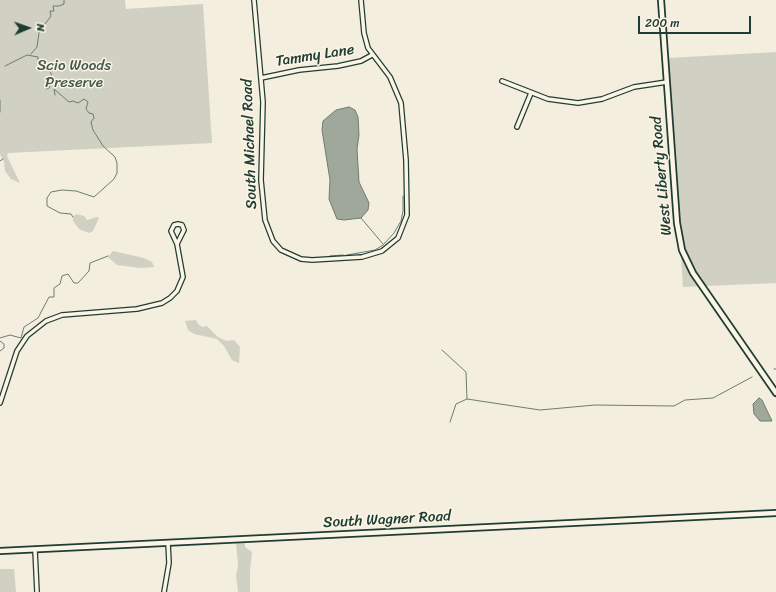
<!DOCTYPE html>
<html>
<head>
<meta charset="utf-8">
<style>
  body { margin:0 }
  #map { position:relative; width:776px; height:592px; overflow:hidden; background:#f3eede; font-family:Sriracha,sans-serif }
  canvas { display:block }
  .north { position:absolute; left:8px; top:8px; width:40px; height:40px; -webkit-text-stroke:3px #fcf5e5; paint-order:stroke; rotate:88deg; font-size:11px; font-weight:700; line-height:16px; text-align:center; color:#1f3d34 }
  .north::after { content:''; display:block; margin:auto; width:14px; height:18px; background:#1f3d34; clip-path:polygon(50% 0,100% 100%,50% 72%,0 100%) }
  .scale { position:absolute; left:638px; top:16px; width:113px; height:18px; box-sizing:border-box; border:2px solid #1f3d34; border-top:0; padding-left:5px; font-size:12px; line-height:14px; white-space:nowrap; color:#1f3d34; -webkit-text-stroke:3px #fcf5e5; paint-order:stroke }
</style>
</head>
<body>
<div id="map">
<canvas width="776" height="592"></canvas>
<div class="north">N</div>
<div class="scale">200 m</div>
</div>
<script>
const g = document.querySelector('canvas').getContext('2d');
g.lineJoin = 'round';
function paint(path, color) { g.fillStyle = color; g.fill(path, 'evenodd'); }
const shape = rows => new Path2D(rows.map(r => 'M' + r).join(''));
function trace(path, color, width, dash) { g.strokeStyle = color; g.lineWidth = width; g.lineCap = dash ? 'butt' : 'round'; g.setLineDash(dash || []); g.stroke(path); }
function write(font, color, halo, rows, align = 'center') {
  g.font = font + ' Sriracha,sans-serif'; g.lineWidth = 3; g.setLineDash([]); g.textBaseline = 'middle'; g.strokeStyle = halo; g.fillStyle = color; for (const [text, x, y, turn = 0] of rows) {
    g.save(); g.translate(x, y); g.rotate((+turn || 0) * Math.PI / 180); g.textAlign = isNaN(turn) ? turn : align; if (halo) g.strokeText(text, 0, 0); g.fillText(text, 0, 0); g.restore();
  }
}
paint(shape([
  [0,0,125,0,126,9,203,4,212,143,8,153,7,156,20,183,11,179,5,171,4,162,0,154],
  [776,52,776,283,683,287,668,58],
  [76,214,84,216,87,220,97,217,99,218,93,231,89,233,79,229,73,221,73,217],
  [113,251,144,258,152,262,154,267,140,268,117,265,108,257],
  [196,320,199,325,203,327,207,326,218,337,226,341,234,340,240,347,239,363,232,360,224,346,217,339,194,334,188,330,185,321],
  [236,542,245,542,245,547,252,552,250,571,250,592,238,592,236,575,238,566],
  [0,569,14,569,16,592,0,592]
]), '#d0d1c2');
const water = shape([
  [349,107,355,110,358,117,359,135,357,149,359,182,369,203,368,210,361,218,344,220,337,219,329,199,330,180,322,130,323,121,336,110,349,107],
  [759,398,762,400,772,421,760,421,754,414,753,404,759,398]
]);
paint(water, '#a0a89b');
trace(water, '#6c7d72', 1);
trace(shape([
  [31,54,37,47,40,26,45,24,51,16,50,11,54,11,53,6,59,6,64,4,64,0],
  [5,66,27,55,38,57,38,60,51,73,52,81,49,88,46,89],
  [55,95,54,89,69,102,73,101,78,103,84,99,88,102,86,109,89,113,93,114,94,118,91,122,93,130,103,146,115,157,117,163,117,173,114,179,94,197,76,191,62,190,51,192,47,198,47,206,60,213,71,214,73,217],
  [0,100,0,112],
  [0,161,3,159],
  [361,218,383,244],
  [347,255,375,250,383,245,394,233,401,221,403,211,403,196],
  [330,256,343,255],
  [0,338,10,335,21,338,24,327,38,318,49,297,54,297,54,288,60,284,62,276,68,274,74,283,78,283,89,271,90,263,108,256],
  [0,341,4,344,4,348,0,351],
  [442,350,466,372,467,399,540,410,595,405,674,406,685,400,713,398,752,377],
  [774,369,776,369],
  [450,422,456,404,467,399]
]), '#6c7d72', 1);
const minor = shape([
  [254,0,263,102,261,180,265,220,273,241,281,250,301,259,312,260,362,257,382,251,398,238,407,215,406,160,401,103,390,77,368,48,364,33,361,0],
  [261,78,299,70,338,66,361,61,372,55],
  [502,81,548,99,578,103,602,99,634,87,667,82],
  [517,127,531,93],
  [0,403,17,351,27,336,46,321,62,315,137,309,162,303,170,298,177,291,183,277,177,244,171,231,174,225,178,224,182,225,184,230,177,244],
  [35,550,37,592],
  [164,592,169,563,168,543]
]);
const secondary = shape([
  [661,0,677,223,682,250,693,273,776,393],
  [0,551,776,513]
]);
trace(minor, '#1f3d34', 6);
trace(secondary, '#1f3d34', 8);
trace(minor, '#fcf5e5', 3.5);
trace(secondary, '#fcf5e5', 4.5);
write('15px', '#1f3d34', '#fcf5e5', [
  ["Tammy Lane",315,56,-9],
  ["South Michael Road",250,144,-92],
  ["West Liberty Road",662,176,-95],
  ["South Wagner Road",387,520,-3]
]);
write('15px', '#425b50', '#fcf5e5', [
  ["Scio Woods",74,66],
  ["Preserve",74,83]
]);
</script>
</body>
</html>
